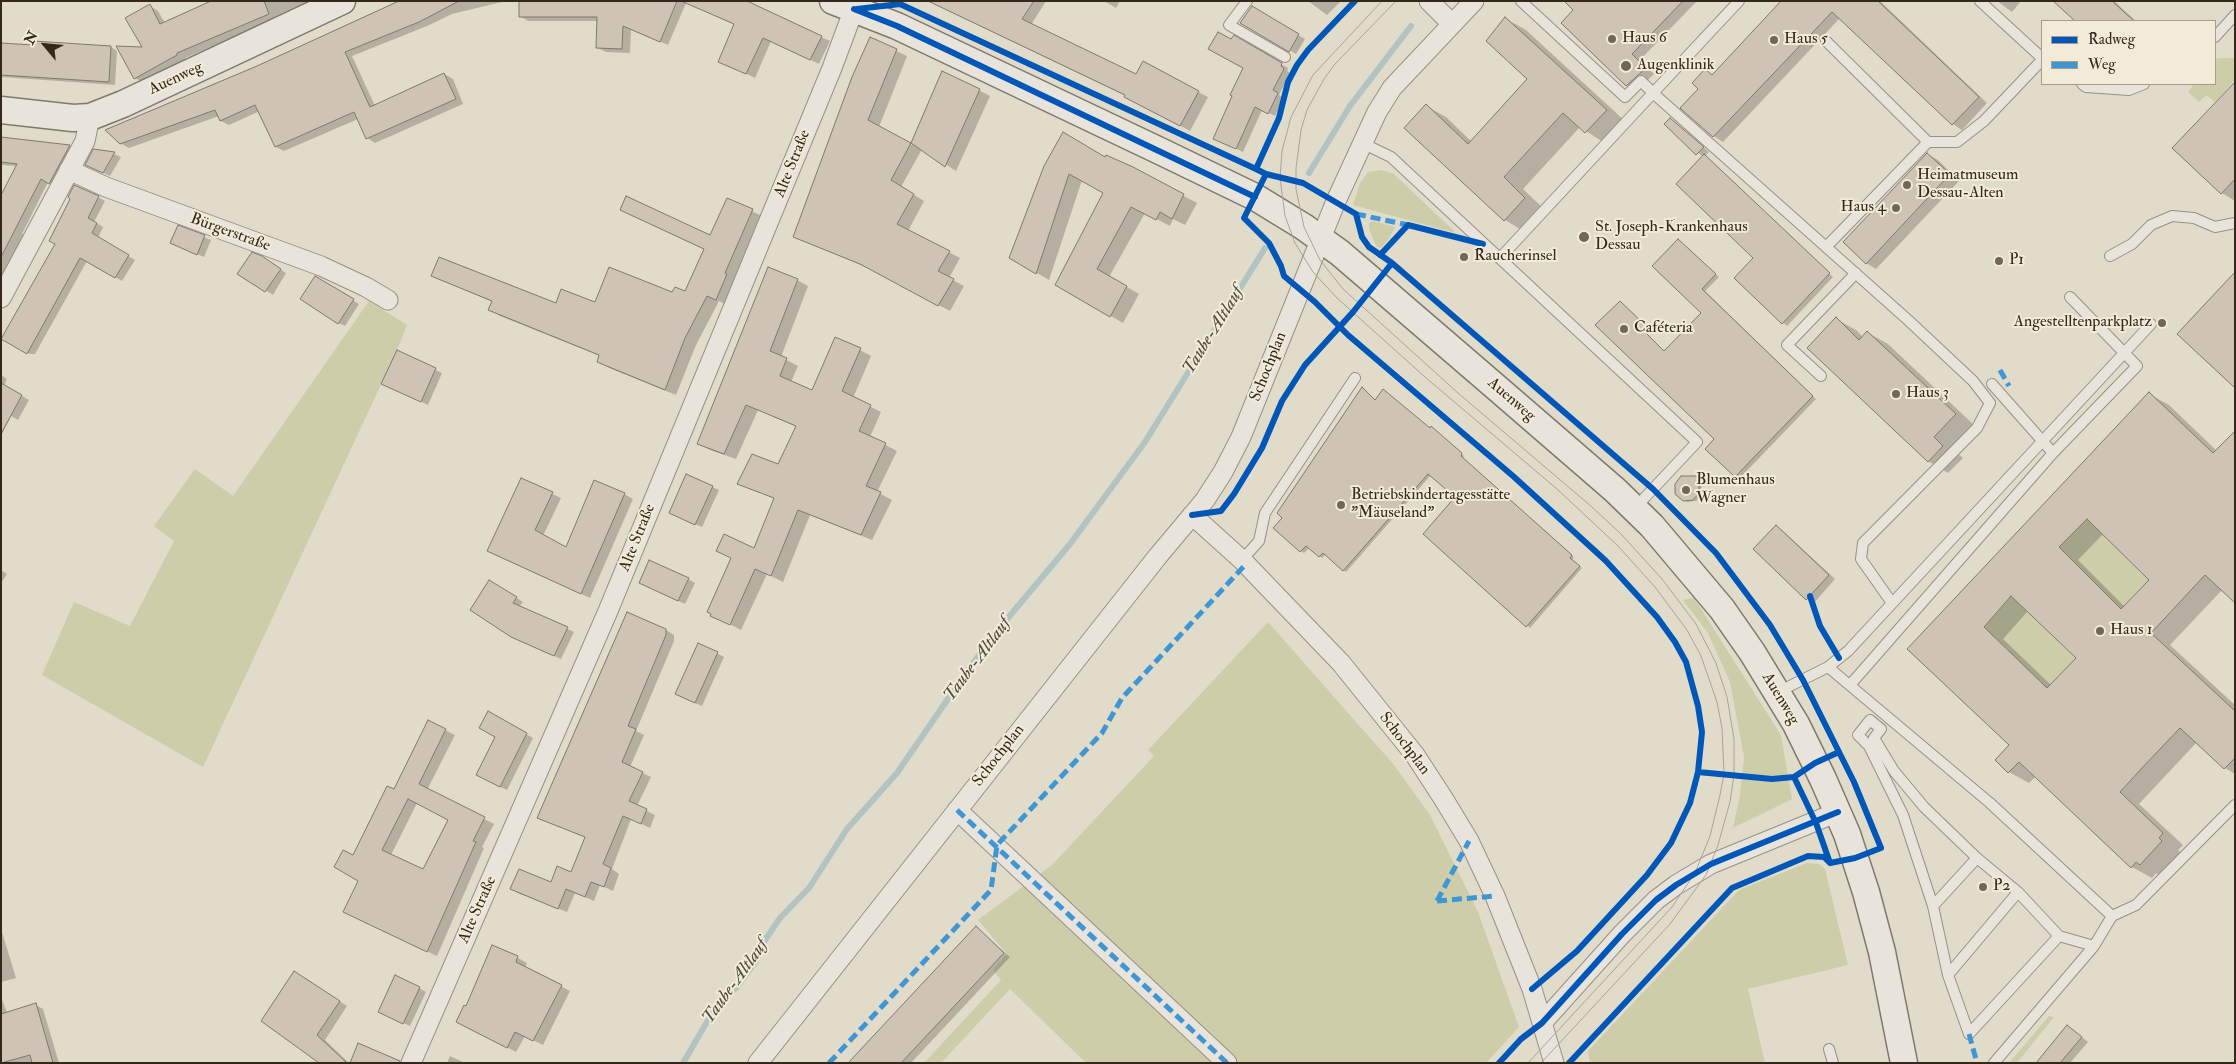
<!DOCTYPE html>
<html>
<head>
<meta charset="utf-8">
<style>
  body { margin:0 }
  #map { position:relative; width:2236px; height:1064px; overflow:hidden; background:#e1dbca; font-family:"IM FELL Double Pica",serif }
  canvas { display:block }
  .frame { position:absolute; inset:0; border:2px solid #35271c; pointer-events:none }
  .legend { position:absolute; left:2041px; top:20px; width:175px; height:65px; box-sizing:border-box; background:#f1ebd7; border:1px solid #a69d8c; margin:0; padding:6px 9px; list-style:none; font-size:15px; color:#35271c }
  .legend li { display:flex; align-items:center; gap:10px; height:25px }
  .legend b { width:25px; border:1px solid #a69d8c }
  .north { position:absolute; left:20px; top:20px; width:50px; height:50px; -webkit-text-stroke:4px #f1ebd7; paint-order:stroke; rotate:298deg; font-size:14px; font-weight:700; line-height:20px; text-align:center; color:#35271c }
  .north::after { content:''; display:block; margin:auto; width:18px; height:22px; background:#35271c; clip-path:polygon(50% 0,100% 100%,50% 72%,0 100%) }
</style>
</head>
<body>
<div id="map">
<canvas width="2236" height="1064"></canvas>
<div class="frame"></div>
<ul class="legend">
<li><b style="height:6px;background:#0057b8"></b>Radweg</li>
<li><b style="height:6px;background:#3e96d4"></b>Weg</li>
</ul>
<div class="north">N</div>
</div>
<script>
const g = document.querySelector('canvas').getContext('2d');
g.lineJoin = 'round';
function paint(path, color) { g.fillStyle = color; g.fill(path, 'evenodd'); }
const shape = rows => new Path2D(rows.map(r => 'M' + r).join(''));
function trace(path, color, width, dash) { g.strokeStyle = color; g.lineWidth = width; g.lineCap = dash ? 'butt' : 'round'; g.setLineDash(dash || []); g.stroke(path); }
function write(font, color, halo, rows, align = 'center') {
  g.font = font + ' "IM FELL Double Pica",serif'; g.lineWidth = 4; g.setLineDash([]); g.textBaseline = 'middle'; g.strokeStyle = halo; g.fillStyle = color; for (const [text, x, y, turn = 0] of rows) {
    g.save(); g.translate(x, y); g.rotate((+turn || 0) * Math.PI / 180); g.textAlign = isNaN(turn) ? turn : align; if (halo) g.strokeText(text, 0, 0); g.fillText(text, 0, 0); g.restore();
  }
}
paint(shape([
  [2218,58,2235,58,2235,80,2215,102,2206,95,2199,102,2188,92,2194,84,2215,84,2215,60],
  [1381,170,1394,174,1456,233,1353,205,1360,183,1368,172],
  [1372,221,1395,227,1388,240,1381,248,1376,246,1369,229,1369,223],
  [369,301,407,325,397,350,203,767,42,675,74,602,130,626,174,541,154,526,195,469,233,496],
  [2087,519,2149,580,2121,609,2059,547],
  [2011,596,2076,658,2047,688,1984,627],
  [1694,598,1781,735,1792,799,1733,828,1740,795,1744,757,1730,682,1708,633,1683,600],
  [1268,622,1394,765,1430,815,1478,912,1519,1027,1486,1063,1086,1063,1010,989,941,1063,924,1063,1001,980,993,970,1007,954,978,920,1052,865,1154,756,1148,750],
  [1807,863,1819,864,1825,869,1848,965,1748,989,1765,1063,1590,1063,1588,1051,1739,890],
  [2049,1016,2054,1017,2017,1063,2009,1063]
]), '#cdcdaa');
paint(shape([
  [216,1,308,1,276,16,277,18,185,58,185,60,144,83,135,78,144,49,150,6,158,11,165,23],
  [399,1,506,1,452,14,427,26,352,56,375,106,444,74,453,79,463,104,375,143,367,138,358,119,284,151,276,147,260,111,229,125,221,121,219,116,129,148,120,143,257,67],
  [647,1,742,1,830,41,819,64,771,41,755,78,720,61,736,24,686,3,668,45,631,29,630,53,606,52,598,48,598,21,528,21,520,16],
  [928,1,1046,1,1031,25,1137,76,1198,92,1208,97,1190,131,1126,96],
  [1104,1,1120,1,1116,8],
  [1308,1,1341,1,1327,15],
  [1566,1,1697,1,1640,60,1654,74,1636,91,1627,85,1575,10],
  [1783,1,1880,1,1987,103,1962,130,1953,124,1840,18,1723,142,1714,136,1682,108,1700,89,1705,71,1713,75],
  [1997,1,2021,1,2012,12],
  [2054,1,2114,1,2136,21,2077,21],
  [1252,8,1305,39,1296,54,1242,23],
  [1506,19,1526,30,1626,122,1606,144,1580,127,1523,189,1545,210,1525,232,1505,220,1426,106,1446,117,1471,141,1529,79],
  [1234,37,1288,68,1287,71,1290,73,1279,95,1284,98,1275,116,1262,110,1243,152,1222,142,1245,67],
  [870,39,907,56,879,127,912,145,943,72,990,96,956,171,922,149,901,187,924,201,908,231,960,258,949,278,964,286,950,311,872,270,794,236],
  [1,45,111,47,117,51,115,85,1,77],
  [2235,83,2235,201,2222,193],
  [1671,119,1709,152,1705,156,1833,277,1787,326,1735,278,1754,258,1703,157,1666,124],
  [1,138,70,146,76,150,57,187,48,182,22,234,24,235,1,277,1,198,17,166,1,165],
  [94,150,114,154,121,157,110,176,93,168],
  [1927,154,1938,160,1959,181,1876,269,1866,263],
  [1106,158,1133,169,1197,203,1185,225,1173,219,1170,226,1145,213,1109,277,1139,294,1123,323,1056,284,1105,193,1082,180,1049,280,1011,258,1046,166],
  [98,197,105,201,94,222,103,227,98,238,135,260,122,281,87,261,35,354,30,354,3,339],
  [727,199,764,217,727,305,719,301,696,345,676,395,609,368,598,361,600,356,500,316,489,309,493,302,432,276,556,305,595,304,686,293,706,250,621,209,711,237],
  [178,227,211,240,204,257,178,246],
  [1678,240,1719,277,1705,291,1816,399,1739,479,1735,476,1716,439,1624,305,1649,329,1646,333,1665,352,1702,313],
  [269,262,286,273,273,295,239,273],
  [316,278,359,304,345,326,338,323],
  [797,280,808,286,781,357,798,366,791,382,813,392,860,350,871,356,853,398,881,412,870,437,897,451,877,492,892,500,872,540,810,515,783,582,767,574,741,630,712,615,755,550,775,499,739,484,778,466,797,427,758,410,736,459,710,450,699,444],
  [1836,319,1856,330,1863,337,1868,333,1888,344,1975,426,1953,449,1963,458,1948,473,1928,461],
  [398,352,442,373,428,405,390,387],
  [1,375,7,379,4,386,29,400,18,420,11,416,1,436],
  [1384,390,1431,430,1434,429,1464,456,1463,458,1574,557,1572,560,1582,568,1530,628,1425,534,1457,497,1431,475,1346,572,1326,554,1322,558,1309,548,1304,553,1301,551,1275,528],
  [2149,394,2169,405,2217,451,2222,590,2170,645,2235,705,2235,774,2225,768,2197,742,2139,804,2183,845,2178,850,2182,853,2160,876,2156,873,2152,878,2132,867,2036,776,2029,783,2009,772,2011,745,1909,649],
  [2104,533,2151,580,2125,607,2078,560],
  [2028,611,2077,658,2051,685,2003,639],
  [1699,477,1701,479,1702,495,1696,501,1687,502,1683,500],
  [522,480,561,498,543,536,567,549,624,494,633,499,590,598,488,551],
  [712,487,719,490,702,527,677,516],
  [1776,526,1782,530,1835,579,1814,603,1807,599],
  [1,570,7,574,1,583],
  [688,579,695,583,685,604,647,586],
  [489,581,523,602,519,607,574,632,561,659,519,640],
  [666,630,674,635,674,641,636,731,644,735,630,767,651,777,637,806,655,815,650,828,631,819,612,869,619,874,613,891,600,885,594,901,575,893,567,912,520,894,512,889,551,884,572,874,586,838,539,818],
  [699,644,724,657,702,706,683,698],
  [489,713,533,738,507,790,484,779,496,737],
  [429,722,455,735,427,790,494,824,482,847,484,848,437,956,411,944,360,880,353,856,394,791],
  [417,803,450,820,424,870,391,855],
  [977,928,1010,957,911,1063,850,1063],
  [1,929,16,978,1,982],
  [492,947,518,958,527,963,525,967,570,991,543,1045,525,1036,516,1052,466,1026,466,1008],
  [302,977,347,1006,325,1040,349,1063,319,1063],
  [419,988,426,992,410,1026,386,1015],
  [1,997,7,1013,36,1005,43,1009,59,1063,1,1063],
  [2068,1026,2088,1042,2070,1063,2037,1063],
  [450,1056,465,1063,447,1063]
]), '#0003');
trace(shape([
  [1309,173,1350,106,1411,26],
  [683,1063,718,1003,736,988,755,962,765,940,780,918,809,888,847,829,897,773,965,674,997,631,1070,544,1145,442,1265,248]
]), '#b2c4c2', 6);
const building = shape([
  [211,1,264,1,269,14,177,53,177,55,134,79,116,46,142,47,125,18,150,4,160,24,211,1],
  [399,1,459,1,419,22,345,52,370,107,444,73,456,99,366,139,354,112,275,147,255,105,220,121,215,110,120,144,105,130,257,66,399,1],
  [519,1,677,1,660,42,623,26,622,49,596,48,597,17,519,17,519,1],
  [681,1,747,1,822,36,810,60,763,38,746,74,718,62,734,24,681,1],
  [928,1,1034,1,1022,19,1136,74,1143,61,1199,91,1180,126,1124,97,1125,95,928,1],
  [1564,1,1683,1,1632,54,1646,68,1626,86,1561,23,1573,10,1564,1],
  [1781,1,1878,1,1979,97,1952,125,1832,12,1713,137,1680,108,1698,89,1692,83,1705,69,1712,75,1781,1],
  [2053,1,2112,1,2134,21,2075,21,2053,1],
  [1252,6,1299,34,1289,52,1240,23,1252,6],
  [1505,17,1607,110,1585,133,1563,113,1504,177,1525,198,1504,221,1404,128,1426,104,1468,144,1527,79,1486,41,1505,17],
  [1218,32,1231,39,1234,35,1282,63,1281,66,1284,69,1273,90,1278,93,1268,114,1255,107,1236,149,1213,139,1232,96,1230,95,1243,68,1208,49,1218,32],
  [870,37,897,49,868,120,911,143,891,180,914,194,897,224,950,251,938,271,954,279,938,306,860,264,793,237,852,77,870,37],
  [33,41,111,46,109,82,1,75,1,43,33,45,33,41],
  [942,71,980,89,945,167,911,143,942,71],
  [2235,82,2235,179,2221,194,2172,148,2235,82],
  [1670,118,1704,147,1696,155,1664,124,1670,118],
  [1063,132,1105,157,1106,155,1133,167,1184,194,1172,219,1160,212,1156,220,1131,207,1097,269,1127,286,1110,317,1055,285,1103,193,1069,174,1036,274,1009,258,1044,166,1063,132],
  [1,137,70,145,49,184,41,179,1,257,1,195,17,164,1,162,1,137],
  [93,149,115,152,103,173,85,165,93,149],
  [1927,153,1950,174,1866,264,1843,242,1927,153],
  [1704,154,1830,273,1782,324,1734,278,1753,258,1676,184,1704,154],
  [74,185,99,196,88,218,97,223,92,233,129,255,115,278,80,258,27,354,1,339,55,244,49,241,70,199,68,197,74,185],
  [626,196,710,235,727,198,753,209,725,273,727,274,716,300,707,296,685,338,665,390,597,362,599,355,488,310,492,301,431,276,439,257,556,303,561,289,595,302,609,267,672,292,675,287,685,291,704,249,620,210,626,196],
  [178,225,205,235,197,255,170,243,178,225],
  [1678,239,1716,274,1702,289,1813,396,1735,477,1705,449,1714,439,1595,325,1620,301,1646,326,1643,330,1664,351,1701,313,1652,266,1678,239],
  [252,252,262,256,281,269,265,292,237,274,252,252],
  [768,267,798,279,770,351,787,358,780,376,812,390,835,337,861,348,842,391,871,405,859,431,886,443,866,486,881,492,861,535,798,510,771,576,755,569,730,625,710,616,711,614,707,612,731,558,716,551,724,534,754,548,774,498,737,484,752,454,778,464,796,426,746,405,724,454,697,444,768,267],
  [2235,272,2235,388,2177,334,2235,272],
  [315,276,354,299,338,324,300,299,315,276],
  [1836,317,1859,340,1867,331,1956,414,1934,437,1943,446,1928,462,1807,348,1836,317],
  [397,350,436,368,421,402,381,384,397,350],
  [1,383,22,395,1,434,1,383],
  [1362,387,1375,400,1383,389,1430,428,1431,426,1462,453,1461,456,1572,555,1570,558,1580,566,1526,627,1423,534,1455,497,1428,474,1343,571,1323,553,1319,557,1306,546,1300,552,1273,528,1282,518,1277,513,1362,387],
  [2149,392,2213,453,2235,431,2235,603,2205,575,2151,633,2235,711,2235,758,2224,769,2180,728,2141,769,2120,792,2163,833,2159,838,2162,841,2140,865,2136,862,2131,868,2019,762,2008,773,1995,760,2009,745,1907,649,2149,392],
  [2087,519,2149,580,2121,609,2059,547,2087,519],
  [2011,596,2076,658,2047,688,1984,627,2011,596],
  [686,474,713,486,695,525,669,513,686,474],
  [1681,476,1699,476,1699,493,1693,500,1683,501,1675,494,1675,484,1681,476],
  [521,478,553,492,535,530,566,547,594,480,625,493,581,594,487,551,521,478],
  [1776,525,1829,575,1806,600,1753,549,1776,525],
  [649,560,689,578,678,601,639,583,649,560],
  [489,580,517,597,513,603,568,627,554,656,511,637,470,610,489,580],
  [627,612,666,629,666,635,628,726,636,729,622,762,643,772,629,801,647,809,641,824,623,816,603,864,611,868,604,887,591,882,585,897,566,889,558,909,510,889,519,869,551,882,557,866,571,872,585,837,537,818,627,612],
  [698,643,718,652,695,703,675,694,698,643],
  [488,711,527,733,500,787,476,775,495,737,479,728,488,711],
  [428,720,446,729,419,784,485,817,473,841,476,842,427,952,343,912,358,881,334,867,343,850,353,855,387,786,394,789,428,720],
  [408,799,448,820,423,869,382,850,408,799],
  [976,926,1004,953,901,1063,848,1063,976,926],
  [492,945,518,956,516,962,562,985,533,1041,515,1032,507,1048,456,1022,464,1005,466,1006,492,945],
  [294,971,340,1001,317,1035,347,1063,319,1063,261,1021,294,971],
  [395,975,420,987,403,1024,378,1012,395,975],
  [36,1003,53,1063,32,1063,30,1055,1,1063,1,1014,36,1003],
  [2067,1025,2082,1037,2060,1063,2036,1063,2067,1025],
  [358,1043,400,1061,400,1063,350,1063,358,1043]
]);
paint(building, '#cec3b4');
trace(building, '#7e796f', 1);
const lane = shape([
  [1247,1,1229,25,1285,57],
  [1739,1,1653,93,1908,320,1973,381,1990,403,1977,428,1863,543,1861,559,1892,603],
  [1980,1,2042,58],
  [2215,37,2235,15],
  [1826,41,1928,142],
  [2082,84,2086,87,2129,90,2144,84],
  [1362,143,1391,157,1697,442,1635,508],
  [1827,246,1928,142,1957,142,1984,121,2042,60],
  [2110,256,2132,244,2151,225,2172,216,2194,218,2215,227,2235,223],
  [1500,258,1653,93,1641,81,1625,97,1521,1],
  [1821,376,1787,345,1856,273],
  [1992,384,2053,453],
  [1242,560,1259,541,1265,513,1355,378],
  [1828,667,1990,803,2112,916],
  [1850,685,2053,453,2137,366,2070,297],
  [1778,692,1828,667,1848,651,2151,324],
  [1933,906,1977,858],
  [2059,936,1969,1034,1948,975,1933,906,1903,815,1869,746,1858,735,1870,720,1881,729,1874,738,1894,771,1924,807,1977,858,2018,892,2059,936,2094,946],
  [1948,975,2018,892],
  [1829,1049,1833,1063],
  [1994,1063,2094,946,2112,916,2136,905,2235,805]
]);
const street = shape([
  [1429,1,1452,24],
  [69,170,106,187,321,266,366,287,388,300],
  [1,298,85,141,90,117],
  [1192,515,1242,560,1341,663,1415,755,1443,798,1469,841,1495,896,1532,989,1554,1063],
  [957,810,1227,1063],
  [1542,1023,1622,934,1656,900,1676,885,1711,864,1838,812],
  [411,1063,608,611,832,68,854,9],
  [758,1063,1158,556,1205,500,1223,472,1241,437,1336,201,1377,112,1392,88,1474,1]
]);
const secondary = shape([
  [833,1,897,26,1162,152,1255,197,1304,227,1340,253,1497,388,1615,490,1652,526,1722,609,1752,652,1796,724,1823,779,1847,834,1866,892,1882,952,1904,1063],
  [1,110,73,118,90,117,123,104,342,1]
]);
trace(lane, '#969186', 12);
trace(street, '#969186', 21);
trace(secondary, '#7e796f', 29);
trace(lane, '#e8e4dc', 10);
trace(street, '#e8e4dc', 19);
trace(secondary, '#e8e4dc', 26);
trace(shape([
  [1382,1,1313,75,1291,117,1282,151,1280,178,1285,216,1295,243,1313,272,1337,298,1425,377,1557,489,1618,546,1655,587,1687,630,1701,656,1717,702,1722,728,1724,774,1720,795,1710,836,1695,873,1672,907,1528,1063],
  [1396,1,1335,64,1324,79,1307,110,1301,130,1296,168,1296,189,1304,227,1320,260,1343,289,1458,393,1592,507,1621,534,1662,579,1696,624,1716,663,1727,697,1734,739,1734,775,1730,802,1718,845,1706,875,1670,924,1541,1063]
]), '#a8a49c', 1);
trace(shape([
  [1356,214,1408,225],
  [2000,370,2009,386],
  [957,810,1227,1063],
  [1437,901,1469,841],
  [1437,901,1495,896],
  [1969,1034,1977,1063],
  [829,1063,991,890,997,845,1102,733,1122,698,1246,564]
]), '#3e96d4', 5, [10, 5]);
trace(shape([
  [1355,1,1308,50,1297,65,1288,82,1279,118,1256,169,1266,174,1244,218,1269,243,1281,266,1284,276,1315,302,1348,335,1513,476,1606,561,1657,617,1675,642,1686,662,1698,706,1702,732,1698,772,1690,803,1671,843,1647,875,1577,951,1532,989],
  [854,9,897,26,1255,197],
  [857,9,900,4,1256,169],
  [1266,174,1303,183,1356,214,1362,237,1369,247,1392,263,1653,489,1716,553,1770,625,1803,680,1854,782,1881,848,1855,858,1830,863,1816,823,1794,777],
  [1380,255,1408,225,1483,244],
  [1192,515,1221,511,1234,494,1262,448,1282,401,1305,365,1353,312,1392,263],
  [1810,596,1820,626,1839,658],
  [1698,772,1772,779,1794,777,1815,763,1839,752],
  [1499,1063,1521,1039,1542,1023,1622,934,1656,900,1676,885,1711,864,1838,812],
  [1569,1063,1732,888,1808,856,1824,857,1830,863]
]), '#0057b8', 6);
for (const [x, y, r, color] of [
  [1612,39,5,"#716659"],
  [1774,40,5,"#716659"],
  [1626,66,6,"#716659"],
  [1907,185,5,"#716659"],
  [1896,208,5,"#716659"],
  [1584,237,6,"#716659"],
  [1464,257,5,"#716659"],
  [1999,261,5,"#716659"],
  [2162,323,5,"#716659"],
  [1624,329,5,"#716659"],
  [1896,394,5,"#716659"],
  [1686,490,5,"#716659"],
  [1341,505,5,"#716659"],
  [2100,631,5,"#716659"],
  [1983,887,5,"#716659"]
]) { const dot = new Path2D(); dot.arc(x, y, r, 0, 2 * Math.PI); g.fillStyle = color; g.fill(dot); trace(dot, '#f1ebd7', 2); }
write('16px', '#35271c', '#f1ebd7', [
  ["Haus 6",1622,39],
  ["Haus 5",1784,40],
  ["Augenklinik",1637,66],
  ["Heimatmuseum",1917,176],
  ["Dessau-Alten",1917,194],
  ["Haus 4",1886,208,"right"],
  ["St. Joseph-Krankenhaus",1595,228],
  ["Dessau",1595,246],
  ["Raucherinsel",1474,257],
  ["P1",2009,261],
  ["Angestelltenparkplatz",2152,323,"right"],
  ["Caféteria",1634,329],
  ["Haus 3",1906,394],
  ["Blumenhaus",1696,481],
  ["Wagner",1696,499],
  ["Betriebskindertagesstätte",1351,496],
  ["\"Mäuseland\"",1351,514],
  ["Haus 1",2110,631],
  ["P2",1993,887]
], 'left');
write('16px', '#35271c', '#f1ebd7', [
  ["Auenweg",176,79,-25],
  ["Alte Straße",793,164,-68],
  ["Bürgerstraße",230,233,20],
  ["Schochplan",1269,367,-68],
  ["Auenweg",1511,400,41],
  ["Alte Straße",638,538,-68],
  ["Auenweg",1780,699,59],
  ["Schochplan",1404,744,53],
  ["Schochplan",999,756,-52],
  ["Alte Straße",478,910,-66]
]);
write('italic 18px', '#4f4c44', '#f1ebd7', [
  ["Taube-Altlauf",1214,331,-58],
  ["Taube-Altlauf",978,660,-53],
  ["Taube-Altlauf",736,982,-54]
]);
</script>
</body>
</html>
